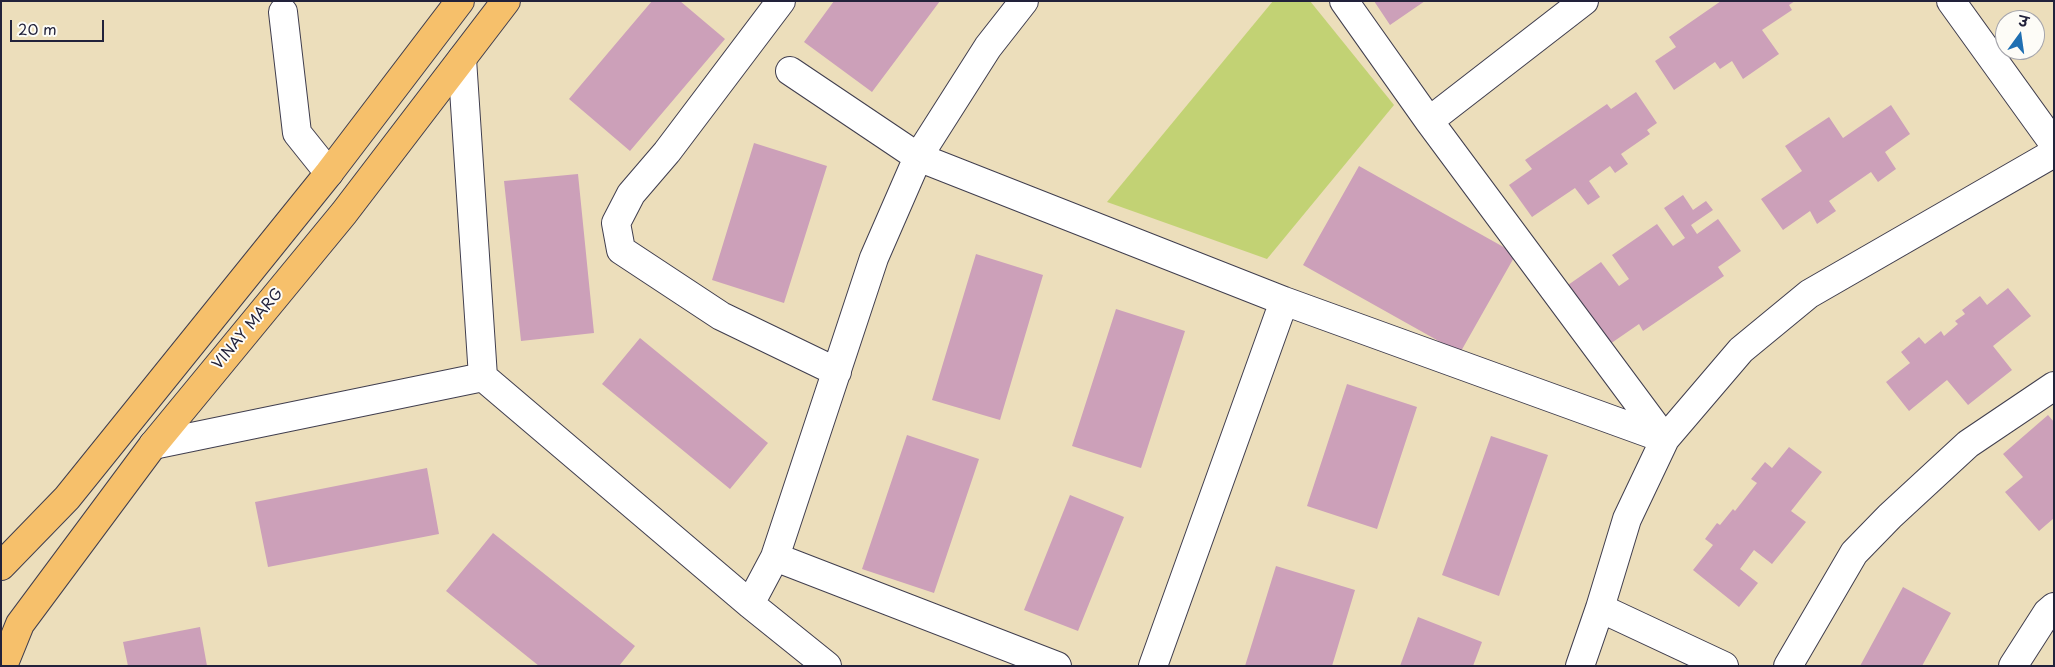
<!DOCTYPE html>
<html>
<head>
<meta charset="utf-8">
<style>
  body { margin:0 }
  #map { position:relative; width:2055px; height:667px; overflow:hidden; background:#ecdebb; font-family:"Playpen Sans","Playpen Sans Deva",sans-serif }
  canvas { display:block }
  .frame { position:absolute; inset:0; border:2px solid #22223b; pointer-events:none }
  .north { position:absolute; left:1995px; top:10px; width:50px; height:50px; box-sizing:border-box; background:#fdfcf7; border:1px solid #a5a5ac; border-radius:50%; rotate:14deg; font-size:14px; font-weight:700; line-height:20px; text-align:center; color:#22223b }
  .north::after { content:''; display:block; margin:auto; width:18px; height:22px; background:#1f6fb2; clip-path:polygon(50% 0,100% 100%,50% 72%,0 100%) }
  .scale { position:absolute; left:10px; top:20px; width:94px; height:22px; box-sizing:border-box; border:2px solid #22223b; border-top:0; padding-left:6px; font-size:15px; line-height:18px; white-space:nowrap; color:#22223b; -webkit-text-stroke:4px #fdfcf7; paint-order:stroke }
</style>
</head>
<body>
<div id="map">
<canvas width="2055" height="667"></canvas>
<div class="frame"></div>
<div class="north">उ</div>
<div class="scale">20 m</div>
</div>
<script>
const g = document.querySelector('canvas').getContext('2d');
g.lineJoin = 'round';
function paint(path, color) { g.fillStyle = color; g.fill(path, 'evenodd'); }
const shape = rows => new Path2D(rows.map(r => 'M' + r).join(''));
function trace(path, color, width, dash) { g.strokeStyle = color; g.lineWidth = width; g.lineCap = dash ? 'butt' : 'round'; g.setLineDash(dash || []); g.stroke(path); }
function write(font, color, halo, rows, align = 'center') {
  g.font = font + ' "Playpen Sans",sans-serif'; g.lineWidth = 4; g.setLineDash([]); g.textBaseline = 'middle'; g.strokeStyle = halo; g.fillStyle = color; for (const [text, x, y, turn = 0] of rows) {
    g.save(); g.translate(x, y); g.rotate((+turn || 0) * Math.PI / 180); g.textAlign = isNaN(turn) ? turn : align; if (halo) g.strokeText(text, 0, 0); g.fillText(text, 0, 0); g.restore();
  }
}
paint(shape([
  [1273,1,1310,1,1394,105,1267,259,1107,202]
]), '#c2d274');
paint(shape([
  [652,1,680,1,725,39,630,151,569,99],
  [834,1,940,1,872,92,804,42],
  [1374,1,1425,1,1390,25],
  [1721,1,1795,1,1789,5,1792,10,1762,30,1779,54,1743,79,1732,61,1720,69,1715,62,1674,90,1655,61,1676,47,1669,37],
  [1636,92,1657,123,1647,130,1650,134,1621,154,1628,164,1615,173,1610,166,1589,181,1600,197,1588,205,1575,188,1532,217,1509,185,1532,169,1525,160,1607,104,1611,109],
  [1891,105,1910,134,1885,152,1896,169,1878,182,1871,172,1829,201,1836,211,1817,224,1810,211,1783,230,1761,199,1802,171,1785,146,1829,117,1843,138],
  [754,143,827,166,784,303,712,280],
  [1359,166,1516,254,1460,353,1303,265],
  [578,174,594,333,521,341,504,181],
  [1683,195,1693,210,1706,201,1713,210,1691,225,1697,234,1718,219,1741,251,1718,267,1724,276,1643,331,1639,324,1610,344,1568,285,1601,262,1619,286,1629,279,1612,255,1657,224,1673,246,1685,238,1664,208],
  [976,254,1043,275,1000,420,932,400],
  [2008,288,2031,316,1993,346,2012,370,1968,405,1947,380,1909,411,1886,382,1910,363,1901,352,1919,337,1925,344,1941,331,1944,336,1958,324,1955,321,1965,314,1962,310,1980,296,1987,305],
  [1116,309,1185,331,1141,468,1072,446],
  [640,338,768,443,730,489,602,384],
  [1347,384,1417,407,1377,529,1307,506],
  [2048,415,2054,422,2054,518,2039,531,2005,492,2023,477,2003,454],
  [907,435,979,459,934,593,862,569],
  [1491,436,1548,455,1499,596,1442,575],
  [1789,447,1822,472,1791,511,1806,522,1772,564,1754,550,1740,569,1758,583,1739,607,1693,570,1713,545,1705,539,1717,523,1720,525,1733,509,1735,511,1757,483,1751,479,1765,462,1772,468],
  [427,468,439,534,268,567,255,502],
  [1070,495,1124,517,1078,631,1024,610],
  [493,533,635,646,619,666,539,666,446,591],
  [1276,566,1355,590,1332,666,1245,666],
  [1903,587,1951,613,1922,666,1860,666],
  [1418,617,1482,642,1473,666,1400,666],
  [200,627,207,666,128,666,123,642]
]), '#cca0b9');
const minor = shape([
  [781,1,667,152,631,194,616,223,621,250,721,316,837,372],
  [1024,1,988,47,918,157,1284,301,1665,439],
  [1344,1,1429,121,1665,439],
  [1951,1,2054,144],
  [283,12,297,133,329,173],
  [1429,121,1584,1],
  [483,377,750,604,827,666],
  [153,445,483,377,462,59],
  [775,557,1057,666],
  [750,604,775,557,874,258,918,157,790,71],
  [1600,608,1724,666],
  [1153,666,1284,301],
  [1580,666,1600,608,1627,519,1665,439,1741,350,1809,294,2054,153],
  [1788,666,1854,553,1890,516,1968,444,2054,386],
  [2013,666,2047,613,2054,607]
]);
const major = shape([
  [1,566,67,498,329,173,460,1],
  [3,666,20,624,153,445,344,213,506,1]
]);
trace(minor, '#403e4e', 30);
trace(major, '#403e4e', 30);
trace(minor, '#fff', 28);
trace(major, '#f6c06b', 28);
write('15px', '#22223b', '#fdfcf7', [
  ["VINAY MARG",248,329,-50]
]);
</script>
</body>
</html>
